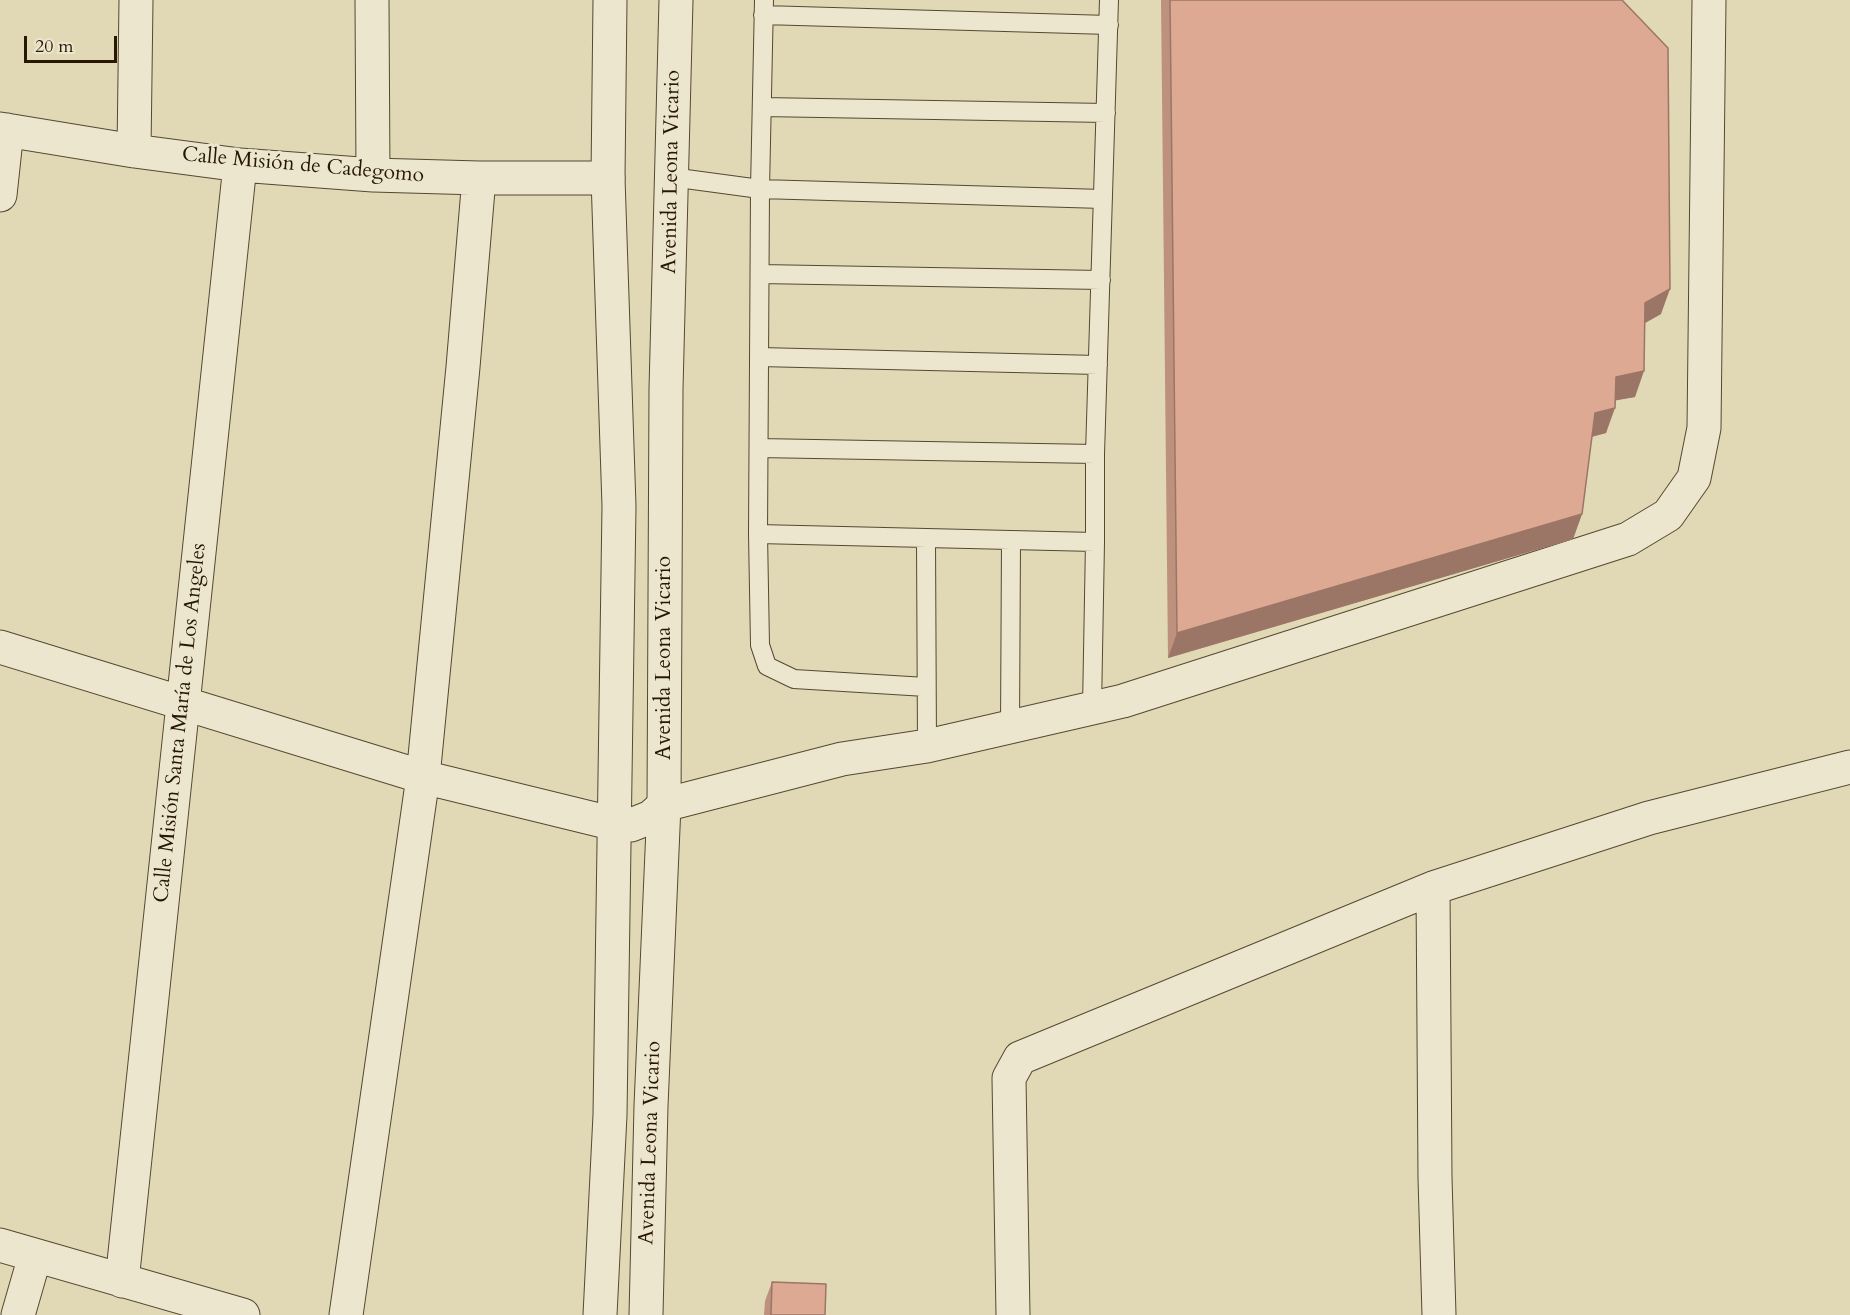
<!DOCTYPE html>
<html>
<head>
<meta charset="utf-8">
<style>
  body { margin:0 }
  #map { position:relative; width:1850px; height:1315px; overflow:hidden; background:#e1d8b5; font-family:Cardo,serif }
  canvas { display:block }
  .scale { position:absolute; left:24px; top:36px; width:93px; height:27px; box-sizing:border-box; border:3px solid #281803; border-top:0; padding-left:8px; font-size:18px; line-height:21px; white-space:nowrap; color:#281803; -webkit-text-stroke:4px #ece6cf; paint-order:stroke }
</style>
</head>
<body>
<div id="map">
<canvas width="1850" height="1315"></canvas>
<div class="scale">20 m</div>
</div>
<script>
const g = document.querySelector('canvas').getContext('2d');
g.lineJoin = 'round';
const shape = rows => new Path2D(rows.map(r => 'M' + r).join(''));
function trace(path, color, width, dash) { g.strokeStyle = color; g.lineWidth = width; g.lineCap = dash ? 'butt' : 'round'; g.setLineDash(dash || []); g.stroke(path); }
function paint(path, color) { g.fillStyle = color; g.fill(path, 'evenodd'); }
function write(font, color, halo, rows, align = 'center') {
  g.font = font + ' Cardo,serif'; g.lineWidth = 6; g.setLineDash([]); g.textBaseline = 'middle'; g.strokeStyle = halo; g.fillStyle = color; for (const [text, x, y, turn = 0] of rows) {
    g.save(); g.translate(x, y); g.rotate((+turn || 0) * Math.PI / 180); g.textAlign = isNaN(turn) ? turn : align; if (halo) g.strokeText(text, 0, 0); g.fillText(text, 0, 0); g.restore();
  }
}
const service = shape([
  [764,0,760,189,758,534,1095,542,1095,454,1109,0],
  [763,15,1109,25],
  [763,107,1106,113],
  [671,177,760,189,1103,199],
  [760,274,1101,280],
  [759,357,1098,365],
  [759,448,1095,454],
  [758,534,760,645,767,666,794,679,926,687],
  [926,540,927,746],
  [1092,708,1095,542],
  [1010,728,1011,541]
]);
const minor = shape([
  [372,0,373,175],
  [0,129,134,151,240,165,373,175,479,178,608,178],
  [134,151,136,0],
  [0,195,7,130],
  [0,647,423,777,615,824,631,825,651,817,664,805,842,759,927,746,1123,701,1628,539,1668,515,1694,478,1704,428,1709,0],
  [1433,888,1435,1178,1439,1315],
  [0,1245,243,1315],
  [122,1281,240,165],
  [18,1315,35,1256],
  [346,1315,423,777,463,367,479,178],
  [1013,1315,1009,1078,1020,1058,1433,888,1649,818,1850,767]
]);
const tertiary = shape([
  [600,1315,610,1115,619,506,608,178,610,0],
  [646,1315,651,1106,664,805,666,389,676,0]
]);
trace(service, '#564830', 20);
trace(minor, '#564830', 35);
trace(tertiary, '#564830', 35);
trace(service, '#ece6cf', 18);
trace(minor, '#ece6cf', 33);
trace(tertiary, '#ece6cf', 33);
paint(shape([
  [1161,0,1622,0,1661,314,1645,323,1635,397,1615,400,1606,433,1592,437,1582,514,1573,539,1168,658],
  [772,1282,825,1315,764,1315,765,1301]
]), '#be917e');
paint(shape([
  [1670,289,1661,314,1636,328,1645,303],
  [1644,371,1635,397,1607,402,1616,377],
  [1615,408,1606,433,1586,438,1595,413],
  [1582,514,1573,539,1168,658,1177,633]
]), '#9b7666');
const building = shape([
  [1170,0,1622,0,1668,48,1670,289,1645,303,1644,371,1616,377,1615,408,1595,413,1582,514,1177,633,1170,0],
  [772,1282,826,1284,825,1315,771,1315,772,1282]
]);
paint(building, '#dda992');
trace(building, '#9b7666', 1.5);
write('21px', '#281803', '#ece6cf', [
  ["Calle Misión de Cadegomo",303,166,5],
  ["Avenida Leona Vicario",672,172,-89],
  ["Avenida Leona Vicario",665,658,-90],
  ["Calle Misión Santa María de Los Angeles",181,723,-84],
  ["Avenida Leona Vicario",651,1143,-88]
]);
</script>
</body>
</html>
